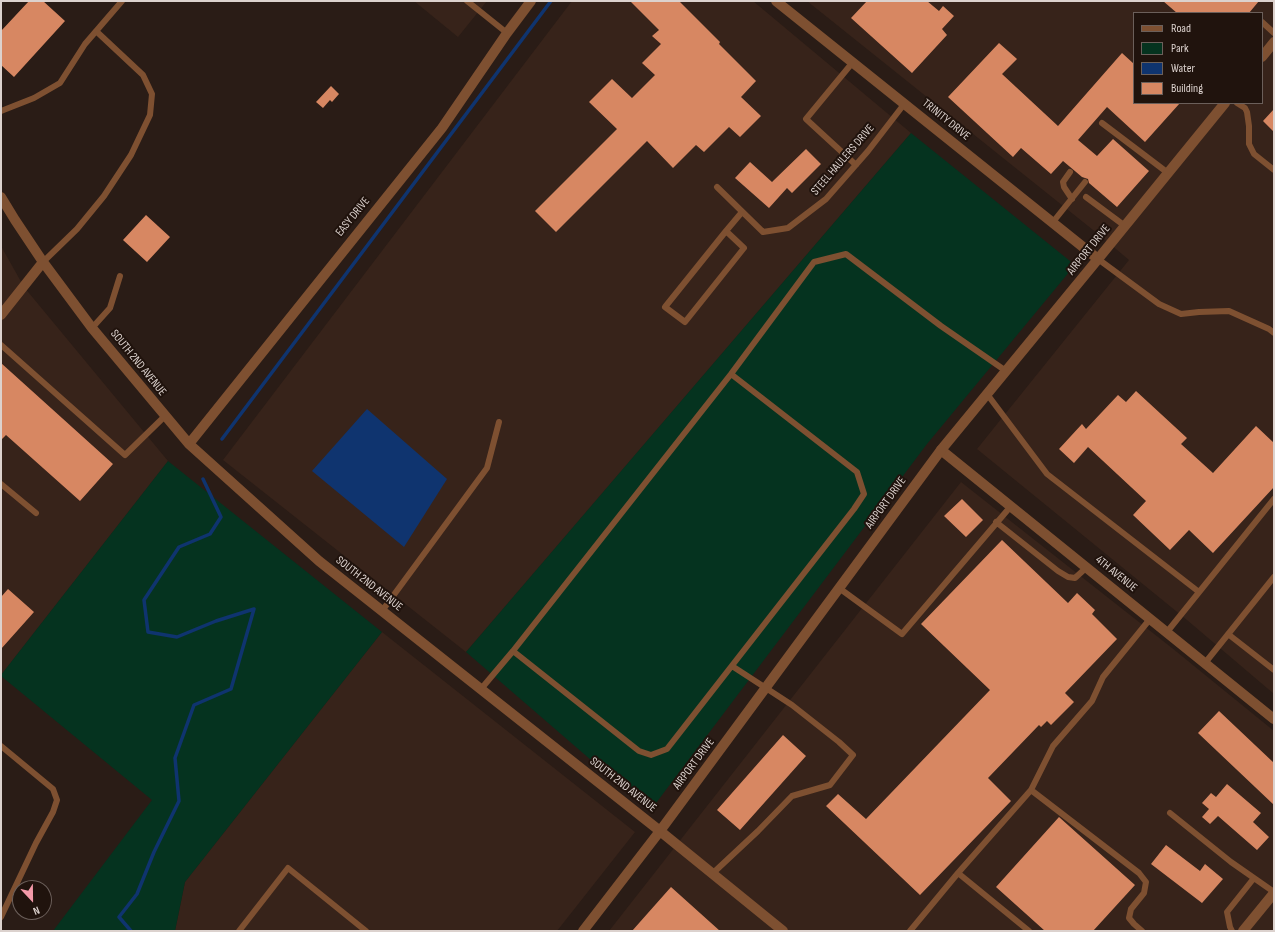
<!DOCTYPE html>
<html>
<head>
<meta charset="utf-8">
<style>
  body { margin:0 }
  #map { position:relative; width:1275px; height:932px; overflow:hidden; background:#2a1c16; font-family:"Sofia Sans Condensed",sans-serif }
  canvas { display:block }
  .frame { position:absolute; inset:0; border:2px solid #dcd2ce; pointer-events:none }
  .legend { position:absolute; left:1133px; top:12px; width:130px; height:92px; box-sizing:border-box; background:#20130d; border:1px solid #6b5f5a; margin:0; padding:5px 7px; list-style:none; font-size:12px; color:#dcd2ce }
  .legend li { display:flex; align-items:center; gap:8px; height:20px }
  .legend b { width:20px; border:1px solid #6b5f5a }
  .north { position:absolute; left:12px; top:880px; width:40px; height:40px; box-sizing:border-box; background:#20130d; border:1px solid #6b5f5a; border-radius:50%; rotate:158deg; font-size:11px; font-weight:700; line-height:16px; text-align:center; color:#dcd2ce }
  .north::after { content:''; display:block; margin:auto; width:14px; height:18px; background:#f39aa9; clip-path:polygon(50% 0,100% 100%,50% 72%,0 100%) }
</style>
</head>
<body>
<div id="map">
<canvas width="1275" height="932"></canvas>
<div class="frame"></div>
<ul class="legend">
<li><b style="height:5px;background:#7e5031"></b>Road</li>
<li><b style="height:11px;background:#05331f"></b>Park</li>
<li><b style="height:11px;background:#0f346f"></b>Water</li>
<li><b style="height:11px;background:#d78762"></b>Building</li>
</ul>
<div class="north">N</div>
</div>
<script>
const g = document.querySelector('canvas').getContext('2d');
g.lineJoin = 'round';
function paint(path, color) { g.fillStyle = color; g.fill(path, 'evenodd'); }
const shape = rows => new Path2D(rows.map(r => 'M' + r).join(''));
function trace(path, color, width, dash) { g.strokeStyle = color; g.lineWidth = width; g.lineCap = dash ? 'butt' : 'round'; g.setLineDash(dash || []); g.stroke(path); }
function write(font, color, halo, rows, align = 'center') {
  g.font = font + ' "Sofia Sans Condensed",sans-serif'; g.lineWidth = 4; g.setLineDash([]); g.textBaseline = 'middle'; g.strokeStyle = halo; g.fillStyle = color; for (const [text, x, y, turn = 0] of rows) {
    g.save(); g.translate(x, y); g.rotate((+turn || 0) * Math.PI / 180); g.textAlign = isNaN(turn) ? turn : align; if (halo) g.strokeText(text, 0, 0); g.fillText(text, 0, 0); g.restore();
  }
}
paint(shape([
  [414,1,487,1,458,37],
  [572,1,753,1,911,133,466,652,223,460],
  [807,1,1274,1,1274,694,1187,620,977,449,1129,260,1103,238],
  [1134,13,1262,13,1262,103,1134,103],
  [1,246,24,287,168,461,1,675],
  [961,482,1172,648,1274,731,1274,931,609,931],
  [382,632,635,832,557,931,175,931,185,882]
]), '#37231a');
paint(shape([
  [911,133,1075,265,927,444,650,811,466,652],
  [168,461,382,632,185,882,175,931,53,931,152,800,1,676,1,675]
]), '#05331f');
paint(shape([
  [367,409,447,479,404,547,312,471]
]), '#0f346f');
trace(shape([
  [222,439,551,1],
  [131,931,119,917,137,894,154,852,179,801,175,758,194,705,231,689,254,609,216,621,177,637,148,632,144,600,179,547,210,534,221,517,203,479]
]), '#0f346f', 3.5);
paint(shape([
  [29,1,43,1,65,21,14,77,1,65,1,31],
  [630,1,679,1,720,42,719,44,756,81,741,97,761,116,740,137,729,127,704,152,696,145,673,168,647,141,556,232,535,211,617,129,589,102,612,79,632,98,655,75,642,63,661,44,652,36,659,30],
  [867,1,927,1,939,11,943,6,954,16,942,29,947,35,912,73,851,18],
  [1163,1,1259,1,1249,13,1177,13],
  [999,43,1017,59,1002,74,1058,126,1122,53,1134,64,1134,103,1180,103,1145,142,1107,107,1078,140,1097,156,1113,139,1149,171,1117,207,1089,183,1088,179,1082,177,1063,161,1051,174,1021,148,1013,157,948,97],
  [331,86,339,94,332,102,330,100,323,108,316,102],
  [1274,109,1274,132,1263,121],
  [806,149,821,164,792,193,787,188,769,208,735,178,750,162,772,182],
  [146,215,170,237,147,262,123,240],
  [1,363,113,464,80,501,6,435,1,440],
  [1136,391,1187,438,1181,444,1213,473,1256,426,1274,443,1274,487,1213,553,1189,530,1170,550,1133,515,1146,501,1088,447,1074,463,1059,449,1082,424,1086,429,1118,395,1126,402],
  [962,499,983,520,966,537,944,516],
  [1002,540,1068,603,1077,593,1095,610,1092,614,1117,639,1065,693,1074,702,1051,725,1047,721,1041,727,1039,725,988,778,1011,801,920,895,826,806,838,794,866,819,990,690,921,624],
  [8,589,34,612,1,649,1,597],
  [1219,711,1274,763,1274,805,1198,733],
  [783,735,806,756,740,830,717,810],
  [1227,784,1261,813,1253,822,1269,837,1257,850,1218,816,1210,824,1202,817,1209,809,1202,803,1211,793,1216,797],
  [1059,817,1135,885,1093,931,1045,931,996,887],
  [1166,845,1200,871,1205,864,1223,879,1202,903,1151,864],
  [671,887,720,931,632,931]
]), '#d78762');
trace(shape([
  [467,1,507,33],
  [1262,22,1274,33],
  [853,62,806,119,856,165],
  [1237,103,1245,108,1247,112,1249,126,1249,144,1254,154,1274,170],
  [1,111,34,98,60,83,85,44,122,1],
  [1102,123,1168,173],
  [1070,172,1063,182,1064,187,1072,199],
  [717,187,763,232,788,228,826,199,868,151,905,103],
  [1086,197,1125,226],
  [1053,222,1085,182],
  [726,231,744,248,685,322,665,307,726,231,742,212],
  [1098,259,1159,304,1181,314,1199,312,1229,311,1269,329,1274,333],
  [43,262,77,229,104,196,131,155,150,115,152,94,143,75,96,31],
  [92,328,110,308,120,276],
  [1,345,125,455,165,416],
  [987,394,1047,474,1199,592],
  [1,484,36,513],
  [996,522,1058,571,1068,577,1075,578,1087,567],
  [839,588,902,634,1011,506],
  [382,611,487,468,499,422],
  [1167,632,1274,499],
  [1228,634,1274,670],
  [513,651,639,751,651,755,667,749,854,509,864,494,857,472,731,374],
  [1205,663,1274,577],
  [481,689,513,651,731,374,814,262,846,254,941,326,1006,371],
  [1,746,53,789,57,800,53,812,36,843,1,917],
  [1031,790,1139,873,1146,882,1144,893,1131,909,1129,918,1134,924,1142,931],
  [1170,813,1231,862,1274,892],
  [958,873,1029,931],
  [712,874,758,831,792,796,830,785,853,755,839,742,792,705,732,666],
  [239,931,288,868,366,931],
  [910,931,958,873,1031,790,1053,746,1092,701,1103,677,1150,619],
  [1232,931,1230,927,1227,912,1254,878]
]), '#7e5031', 6);
trace(shape([
  [776,1,1098,259],
  [941,450,1274,719],
  [1243,931,1274,893]
]), '#7e5031', 10);
trace(shape([
  [1262,57,1274,42],
  [1,197,15,220,43,262,92,328,189,444,319,561,660,831,783,931],
  [1,315,43,262],
  [189,444,442,128,507,33,531,1],
  [583,931,660,831,941,450,1098,259,1225,103]
]), '#7e5031', 10);
write('12px', '#dcd2ce', '#20130d', [
  ["TRINITY DRIVE",946,120,39],
  ["STEEL HAULERS DRIVE",843,160,-49],
  ["EASY DRIVE",353,217,-51],
  ["AIRPORT DRIVE",1089,250,-51],
  ["SOUTH 2ND AVENUE",138,363,51],
  ["AIRPORT DRIVE",886,503,-54],
  ["4TH AVENUE",1116,574,39],
  ["SOUTH 2ND AVENUE",369,584,38],
  ["AIRPORT DRIVE",694,764,-53],
  ["SOUTH 2ND AVENUE",623,785,38]
]);
</script>
</body>
</html>
